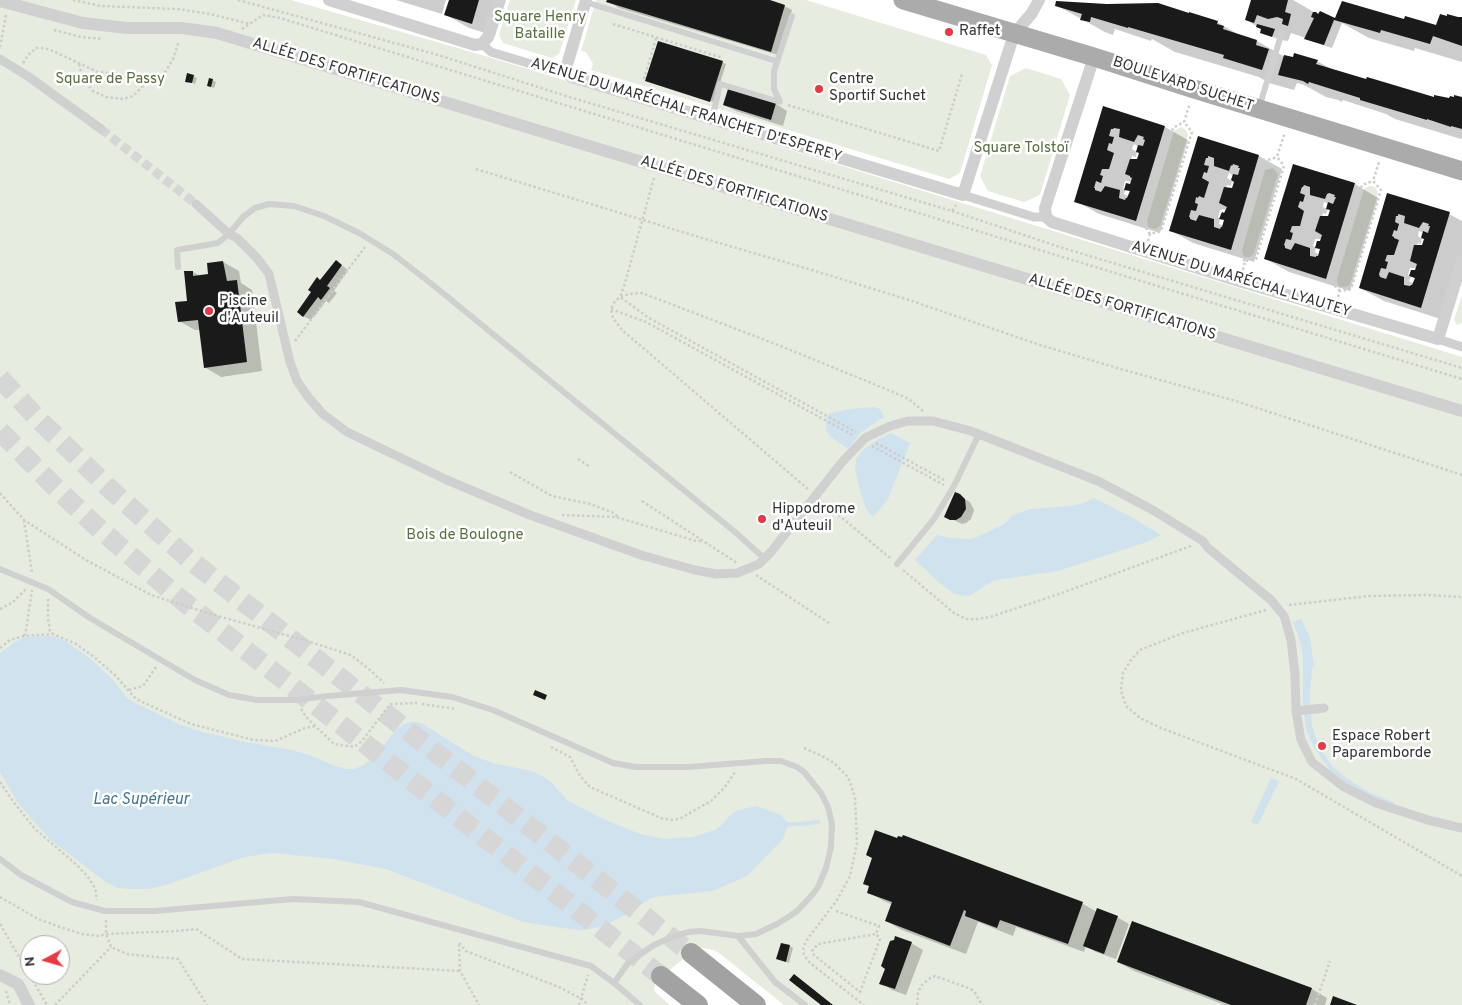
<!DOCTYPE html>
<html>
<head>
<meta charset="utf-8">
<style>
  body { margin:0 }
  #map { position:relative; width:1462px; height:1005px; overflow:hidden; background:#fff; font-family:Overpass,sans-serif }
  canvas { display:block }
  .north { position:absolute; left:20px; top:935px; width:50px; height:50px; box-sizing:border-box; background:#fff; border:1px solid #adadad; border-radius:50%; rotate:264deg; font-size:14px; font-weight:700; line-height:20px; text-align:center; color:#333 }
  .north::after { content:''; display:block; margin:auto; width:18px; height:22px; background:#e63946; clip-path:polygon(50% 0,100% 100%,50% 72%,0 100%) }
</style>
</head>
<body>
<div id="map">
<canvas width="1462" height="1005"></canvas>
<div class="north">N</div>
</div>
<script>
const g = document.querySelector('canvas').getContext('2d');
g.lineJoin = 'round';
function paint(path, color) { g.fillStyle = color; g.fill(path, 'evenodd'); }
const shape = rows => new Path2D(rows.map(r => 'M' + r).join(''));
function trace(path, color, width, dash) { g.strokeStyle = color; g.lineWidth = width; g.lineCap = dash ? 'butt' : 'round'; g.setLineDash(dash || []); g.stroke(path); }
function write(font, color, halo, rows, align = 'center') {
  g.font = font + ' Overpass,sans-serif'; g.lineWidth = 5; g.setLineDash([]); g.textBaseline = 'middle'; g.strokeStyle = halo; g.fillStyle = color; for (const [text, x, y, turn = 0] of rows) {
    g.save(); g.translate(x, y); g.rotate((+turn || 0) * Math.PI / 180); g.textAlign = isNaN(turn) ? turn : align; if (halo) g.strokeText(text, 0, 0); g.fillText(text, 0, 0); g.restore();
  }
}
paint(shape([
  [0,0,291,0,492,58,1462,357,1462,1005,784,1005,719,953,714,950,702,948,693,951,656,981,654,989,656,993,670,1005,0,1005],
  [30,945,60,945,60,975,30,975],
  [510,0,576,0,559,54,552,58,503,43,499,35],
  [596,0,806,0,986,55,992,65,960,173,949,179,591,70,593,64,586,52,581,51],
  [1026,68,1061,79,1070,95,1040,195,1024,202,988,191,980,176,1010,76],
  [1181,127,1186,130,1188,135,1160,226,1156,229,1151,228,1148,227,1147,221,1174,131],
  [1273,168,1278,174,1254,253,1250,257,1245,257,1243,255,1242,250,1265,170],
  [1369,186,1372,186,1376,188,1378,194,1350,284,1348,286,1341,287,1338,285,1337,279,1364,189],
  [1462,295,1462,323,1457,325,1454,320]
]), '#e6ecdf');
paint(shape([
  [874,407,880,409,884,417,861,432,848,449,831,437,826,430,826,419,829,414,831,413,851,409],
  [891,433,910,443,888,499,874,516,871,515,866,509,859,487,855,467,856,460,862,451,875,441],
  [1094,498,1133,518,1161,535,1147,542,1058,571,996,580,984,586,971,595,965,596,955,594,941,584,915,560,937,535,950,538,970,539,977,537,1000,526,1008,521,1011,516,1030,509,1069,506,1081,504],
  [1301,619,1310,638,1314,667,1312,667,1310,696,1312,726,1319,747,1333,767,1345,777,1343,780,1331,771,1321,758,1313,745,1306,729,1303,706,1303,656,1301,644,1293,622],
  [50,636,62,639,92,660,111,678,128,699,137,704,181,725,203,732,246,742,292,750,309,755,335,766,347,769,354,769,364,765,375,756,395,731,404,724,411,722,421,723,474,756,496,764,532,771,542,776,551,782,567,800,601,818,640,834,664,839,693,837,715,830,724,823,729,816,738,810,757,806,781,815,787,822,787,828,783,839,747,876,713,891,653,897,621,917,604,926,583,930,562,928,524,922,386,869,333,859,272,853,244,857,166,885,148,889,128,889,119,888,107,883,52,841,29,816,16,800,0,772,0,653,15,642,26,637],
  [1271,778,1279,781,1258,825,1251,822]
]), '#cfe2ee');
paint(shape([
  [396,0,446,0,442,14],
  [451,0,506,0,495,36,469,28,446,15],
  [608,0,765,0,784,6,792,10,778,55,619,8,608,1],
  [1252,0,1293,0,1319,15,1336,19,1405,21,1437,26,1462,19,1462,62,1415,48,1414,51,1369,38,1342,23,1332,48,1313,42,1306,38,1307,37,1303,37,1291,33,1288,41,1280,40,1261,32,1262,29,1246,20],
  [1056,5,1217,22,1241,36,1257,41,1285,57,1317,61,1333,70,1435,99,1450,100,1462,99,1462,137,1461,139,1395,119,1386,114,1343,100,1342,102,1338,100,1326,97,1304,85,1297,83,1294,90,1269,83,1259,77,1175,52,1152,39,1151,41,1115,29,1113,35,1105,32],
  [722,62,726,64,714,102,647,81],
  [193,76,197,78,195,84,187,81],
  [212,80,216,82,214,88,208,86],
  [729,90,776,104,787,111,783,126,736,111,724,105],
  [1104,108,1165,127,1188,140,1160,233,1099,214,1076,201],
  [1134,144,1139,147,1137,152,1132,149],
  [1137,151,1140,153,1138,160,1131,160,1132,156,1136,157],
  [1125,181,1132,182,1130,185,1127,185,1126,190,1123,189],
  [1126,189,1131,192,1129,197,1124,194],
  [1198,137,1259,156,1282,169,1254,262,1193,243,1170,230],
  [1229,173,1234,176,1235,182,1233,189,1226,189,1227,185,1231,186,1232,181,1227,178],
  [1222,209,1227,210,1224,226,1219,224,1220,219,1218,217,1220,210,1222,210],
  [1294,165,1355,184,1378,198,1350,291,1289,272,1266,259],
  [1324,202,1329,204,1327,209,1323,207],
  [1328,209,1331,211,1329,218,1322,217,1323,213,1326,214],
  [1315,239,1322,239,1321,243,1318,242,1316,248,1313,246],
  [1316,247,1321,250,1319,255,1315,252],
  [1388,195,1449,214,1462,221,1462,262,1444,320,1384,301,1360,288],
  [1419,231,1424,233,1422,239,1418,236],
  [1422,238,1425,239,1423,247,1416,246,1418,243,1421,244],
  [1410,268,1417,268,1415,272,1411,276,1416,279,1414,284,1409,281,1411,277,1408,275],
  [336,261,348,270,334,291,337,293,329,303,326,301,314,317,313,317,311,320,303,316,321,281],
  [223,262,239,271,241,283,252,290,262,371,221,377,206,368,201,330,195,330,179,321,189,302,193,272,200,276,210,275],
  [956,494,970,502,974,510,971,519,966,523,962,524,945,516],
  [903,837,1083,904,1097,912,1117,917,1129,924,1116,959,1096,952,1086,946,1084,952,1016,927,1013,936,978,922,966,954,902,930,886,921,893,905,884,901,868,892,898,839,903,839],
  [1133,923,1312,989,1327,998,1325,1005,1225,1005,1134,971,1118,962],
  [911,943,923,950,906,995,892,990,881,983,887,968],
  [790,946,793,948,789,963,778,959]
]), '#0003');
trace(shape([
  [1344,779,1366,793,1392,804],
  [787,825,790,824,801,824,818,822]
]), '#cfe2ee', 4);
paint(shape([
  [449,0,479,0,472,24,444,15],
  [607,0,770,0,785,5,771,52,606,2],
  [1251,0,1288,0,1285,12,1291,14,1288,26,1282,24,1283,19,1277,17,1268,19,1257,15,1254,23,1245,20],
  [1056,1,1107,4,1158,3,1189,13,1189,12,1218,21,1217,24,1224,26,1223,29,1257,40,1256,45,1269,49,1262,70,1223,58,1224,55,1128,27,1128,28,1091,17,1090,22,1080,20,1082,14,1055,6],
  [1342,1,1404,19,1405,16,1436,25,1440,14,1447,16,1447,14,1458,17,1462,17,1462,46,1433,36,1430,44,1381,30,1380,33,1334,20,1324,45,1304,39,1314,18,1311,17,1313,12,1316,12,1318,14,1320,11,1335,18],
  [1257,24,1275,29,1272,37,1260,33,1261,29,1256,27],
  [658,41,723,61,710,102,645,81],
  [1294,53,1318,60,1316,64,1366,79,1367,77,1434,97,1434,95,1449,98,1450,96,1454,97,1454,95,1462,97,1462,129,1451,126,1451,127,1427,119,1427,120,1360,100,1360,98,1309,82,1308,84,1303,81,1278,75,1284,55,1293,57],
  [187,73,194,75,192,83,185,82],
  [209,78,213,79,211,87,207,86],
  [728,89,776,103,771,120,723,105],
  [1103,106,1165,126,1136,221,1074,202],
  [1114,128,1120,129,1119,137,1134,142,1138,135,1144,137,1143,139,1145,140,1143,146,1138,145,1136,152,1139,153,1137,159,1130,159,1125,174,1130,176,1130,177,1132,178,1130,184,1126,183,1124,190,1130,191,1127,198,1126,198,1125,200,1119,198,1120,190,1105,186,1101,192,1095,190,1095,188,1094,188,1096,181,1101,183,1103,176,1100,175,1102,169,1109,169,1114,153,1107,150,1109,143,1112,144,1114,137,1109,136,1111,129,1113,129],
  [1198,136,1259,155,1231,250,1169,231],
  [1208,156,1214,158,1214,166,1229,171,1231,165,1232,166,1233,164,1239,166,1238,168,1240,168,1238,175,1233,174,1231,180,1234,182,1232,188,1224,187,1219,203,1227,207,1224,213,1222,212,1219,219,1224,220,1222,227,1221,227,1220,229,1214,227,1214,219,1199,215,1196,221,1190,219,1190,217,1189,217,1191,210,1196,211,1198,204,1195,203,1196,197,1198,198,1199,196,1204,198,1209,182,1202,178,1204,172,1207,173,1209,166,1204,165,1206,158,1208,158],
  [1293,164,1355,183,1326,279,1264,259],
  [1304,185,1310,187,1310,195,1325,199,1327,194,1329,193,1335,195,1334,197,1336,197,1333,204,1328,202,1326,209,1330,210,1328,216,1320,216,1315,231,1322,235,1320,241,1317,241,1315,248,1320,249,1318,256,1316,256,1316,257,1310,256,1310,248,1295,243,1291,250,1285,248,1285,246,1284,245,1286,239,1291,240,1293,233,1290,232,1292,226,1300,226,1304,211,1298,207,1300,201,1303,202,1305,195,1300,193,1302,187,1303,187],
  [1387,193,1450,212,1421,308,1359,288],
  [1398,214,1405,216,1404,223,1419,228,1423,222,1429,224,1428,226,1430,226,1428,233,1423,231,1421,238,1424,239,1422,245,1414,245,1410,261,1417,264,1415,270,1411,270,1409,276,1415,278,1412,285,1411,285,1410,286,1404,285,1404,277,1389,272,1386,279,1380,277,1379,274,1381,268,1386,269,1388,262,1385,261,1387,255,1394,255,1399,240,1394,238,1394,237,1392,236,1394,230,1397,231,1399,224,1395,222,1396,216,1398,216],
  [336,260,342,265,327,286,330,288,321,300,318,297,303,317,297,312,311,292,308,290,317,277,320,280],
  [223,261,227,281,237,280,247,362,204,368,198,320,178,322,175,302,187,301,184,271,193,271,193,276,208,274,207,263],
  [955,492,960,494,965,499,966,509,961,517,956,520,950,520,944,517],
  [535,690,547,695,545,700,533,695],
  [875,830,897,838,898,836,902,837,903,835,1083,902,1068,944,1000,920,997,928,965,916,966,911,964,910,950,946,885,921,892,902,867,893,869,886,863,884,872,858,866,855],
  [1097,908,1118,916,1104,954,1083,946],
  [1132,921,1312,988,1306,1005,1231,1005,1117,962],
  [895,936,912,942,895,989,879,984,885,969,881,966,890,941,894,940],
  [781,943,790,945,786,962,776,959],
  [794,974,833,1005,821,1005,789,980],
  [1333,996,1357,1005,1330,1005]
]), '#1a1a1a');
trace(shape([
  [101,129,196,204]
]), '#d6d6d6', 9, [9, 4.5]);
trace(shape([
  [0,378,36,417,111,490,189,559,691,953],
  [0,431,54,486,94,524,178,597,661,976]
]), '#d6d6d6', 20, [20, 10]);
trace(shape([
  [73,0,101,6,178,9,210,14,250,24],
  [238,0,438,55,566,96,952,211,956,205],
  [613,24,723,58],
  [242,29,263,15,280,18,1462,379],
  [54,30,81,37,103,39],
  [0,47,6,15],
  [23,63,28,55,36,48,44,48,53,51,98,72,146,76,159,76,166,71,173,59,179,41],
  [79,64,83,79,93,91,106,97,123,99,133,96,143,86,146,76],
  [644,79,656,38],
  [788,105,939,151,962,74],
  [476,169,702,238,812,270,909,300,1040,345,1124,370,1236,401,1462,475],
  [654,178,625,283,620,297,649,318,856,432],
  [952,211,1063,248,1462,368],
  [1150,234,1143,224,1173,128,1184,122],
  [1148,241,1150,234,1161,231,1192,132,1184,122,1190,103],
  [1245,261,1238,254,1265,161,1277,157],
  [1243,270,1245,261,1256,259,1284,166,1277,157,1285,132],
  [1340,291,1333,284,1362,185,1373,181],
  [1338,297,1340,291,1351,289,1381,190,1373,181,1379,162],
  [611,309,646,322,854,436],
  [295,341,365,247],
  [876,443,946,481],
  [872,446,944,485],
  [578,459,590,467],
  [510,472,552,496,590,504,614,513,618,517],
  [808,489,622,330,613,318,611,309,615,301,620,297,629,294,642,293,778,345,886,389,909,399,923,411],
  [0,493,24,520,86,560,151,595,214,615,304,640,351,655,370,670,384,683],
  [642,501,737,563],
  [823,502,890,558],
  [562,515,616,517,696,541,703,541],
  [24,520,32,573],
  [903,570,954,613,966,619,978,619,990,617,1056,595,1191,546],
  [756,575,829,623],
  [48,599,48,619,50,631,53,634],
  [1289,605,1369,596,1427,595,1462,597],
  [0,609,13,602,26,589],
  [1266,610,1183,633,1140,650,1131,660,1123,673,1121,690,1126,706,1140,718,1161,728,1296,779,1462,876],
  [24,636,26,630,32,590],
  [0,648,10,640,24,636,53,634,76,644,94,657,115,675,136,699,191,724,254,740,275,741,305,728,315,726],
  [129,690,143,686,156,667],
  [422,704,456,709],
  [301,709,306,717,334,744,354,747,362,741,390,704,417,703],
  [551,747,570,757,580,776,590,787,661,818,672,820,681,818,711,801,724,788,735,772],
  [804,748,822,756,834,763,848,777,855,797,857,843,850,876,837,900,806,941,803,950,804,955,810,963,864,1005],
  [0,782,12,800,35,829,77,865,88,877,95,888,97,900],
  [0,897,38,919,60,927,82,934,99,936,106,934,177,931,196,929,242,959,460,971],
  [836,911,879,926,876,934,818,944,812,951,814,955,860,992,880,939,876,934],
  [106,920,106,934,111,947,127,954,178,959,207,1005],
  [0,924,47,1005],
  [459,943,466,951,559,987,582,999,588,1005],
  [459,944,460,971,479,1005],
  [6,991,10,1005],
  [55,1005,111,947],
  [579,1005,588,975],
  [917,1005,918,993,921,986,930,978,935,976,971,989,976,994,979,1000,983,1005],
  [1315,1005,1330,961]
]), '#cdcdcd', 2.5, [2.5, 2.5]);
trace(shape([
  [585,2,776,61],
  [1259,108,1282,32],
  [712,120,720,84,780,102,774,89,774,71,792,16],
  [178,267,177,250,218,243,229,234,243,217,255,208,269,204,294,206,324,216,359,233,393,254,433,285,735,532,764,558],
  [897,564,934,519,954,486,979,434],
  [0,569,48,589,90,618,195,680,229,695,257,700,295,700,328,696,401,690,452,697,493,710,613,763,636,767,688,767,766,761,781,761,797,767,804,772,821,793,828,807,832,824,831,847,826,868,818,887,812,895,798,910,790,916,777,924,756,934,738,936,701,931,688,932,672,937,654,945,628,963,614,983],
  [0,859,21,875,72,902,105,911,155,911,293,899,359,902,591,966,614,983,640,1005],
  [738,936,775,982,805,1005]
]), '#d0d0d0', 6);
trace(shape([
  [482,44,491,52,554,71,565,72],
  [0,59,29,77,101,129],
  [963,195,1034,217,1046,217],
  [196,204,229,234,237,238,257,258,269,274,290,362,297,381,308,397,323,414,347,432,447,480,530,515,641,555,695,570,716,574,737,573,759,564,771,552,843,461,865,438,890,426,908,421,933,421,971,431,1098,481,1151,509,1203,541,1208,548,1271,600,1284,616,1291,640,1295,675,1296,711,1301,740,1312,762,1344,787,1376,803,1428,820,1462,828],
  [1438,339,1462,347],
  [1296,711,1324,708]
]), '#d0d0d0', 9);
trace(shape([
  [329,0,475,45,482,44,488,37,499,0],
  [586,0,565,72,572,77,963,195,1014,34,1032,13,1039,0],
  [0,1,83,23,127,28,182,28,217,33,1462,411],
  [1094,57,1045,208,1046,217,1052,222,1239,281,1438,339,1462,261],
  [0,975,18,984,29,1005]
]), '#d0d0d0', 12);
trace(shape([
  [903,0,1094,57,1194,89,1462,171]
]), '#ababab', 19);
trace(shape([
  [691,953,756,1005],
  [661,976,698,1005]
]), '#a2a2a2', 20);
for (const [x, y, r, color] of [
  [949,32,5,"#e63946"],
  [819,89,5,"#e63946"],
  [209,311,5,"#e63946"],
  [762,519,5,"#e63946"],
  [1322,746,5,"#e63946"]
]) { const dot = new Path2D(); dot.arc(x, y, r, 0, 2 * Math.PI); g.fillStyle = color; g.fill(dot); trace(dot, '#fff', 2); }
write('15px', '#56703f', '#fff', [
  ["Square Henry",540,18],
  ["Bataille",540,35],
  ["Square de Passy",110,80],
  ["Square Tolstoï",1021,149],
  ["Bois de Boulogne",465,536]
]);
write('15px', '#333', '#fff', [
  ["Raffet",959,32],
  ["Centre",829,80],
  ["Sportif Suchet",829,97],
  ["Piscine",219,302],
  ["d'Auteuil",219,319],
  ["Hippodrome",772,510],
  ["d'Auteuil",772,527],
  ["Espace Robert",1332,737],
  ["Paparemborde",1332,754]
], 'left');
write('15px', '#333', '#fff', [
  ["ALLÉE DES FORTIFICATIONS",346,72,17],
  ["BOULEVARD SUCHET",1183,85,18],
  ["AVENUE DU MARÉCHAL FRANCHET D'ESPEREY",686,111,17],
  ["ALLÉE DES FORTIFICATIONS",734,190,17],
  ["AVENUE DU MARÉCHAL LYAUTEY",1241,280,17],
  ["ALLÉE DES FORTIFICATIONS",1122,308,17]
]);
write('italic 16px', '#3f7597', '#fff', [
  ["Lac Supérieur",141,801]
]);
</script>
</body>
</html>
